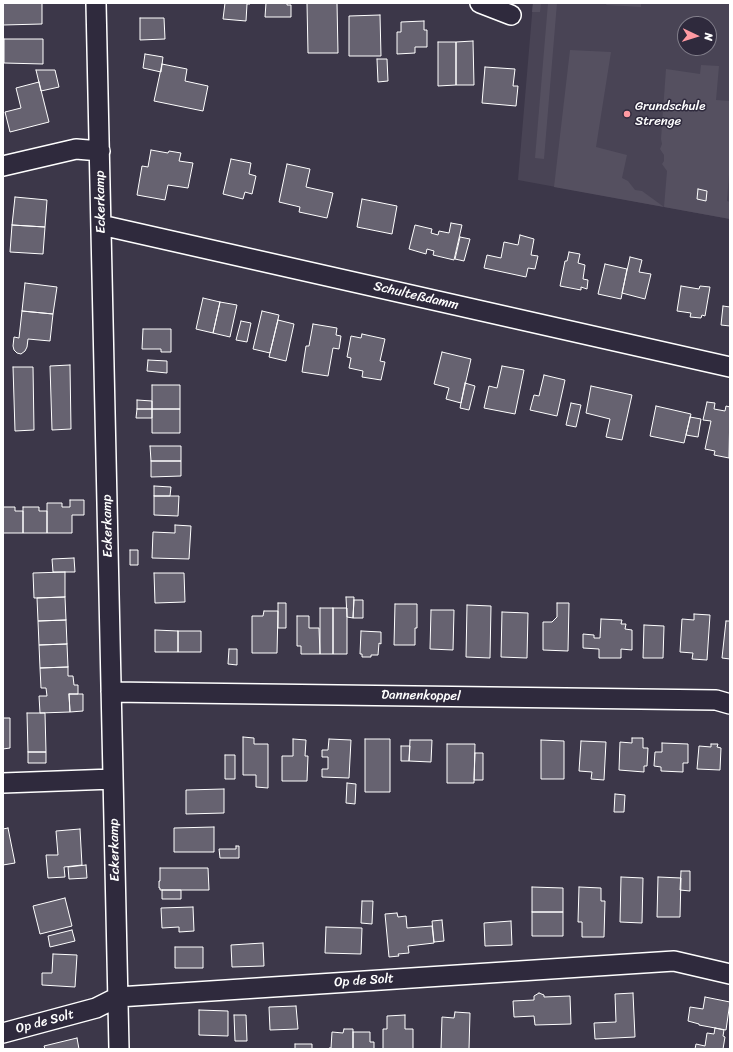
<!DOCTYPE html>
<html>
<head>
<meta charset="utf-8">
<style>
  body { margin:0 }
  #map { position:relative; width:733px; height:1052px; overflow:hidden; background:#3c3749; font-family:Sriracha,sans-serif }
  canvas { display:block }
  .frame { position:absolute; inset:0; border:4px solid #fff; pointer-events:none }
  .north { position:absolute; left:677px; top:16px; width:40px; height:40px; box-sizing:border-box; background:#2f2a3d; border:1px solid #827f8b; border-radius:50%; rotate:94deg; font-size:11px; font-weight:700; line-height:16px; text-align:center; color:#fff }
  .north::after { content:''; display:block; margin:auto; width:14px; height:18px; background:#ff9aa2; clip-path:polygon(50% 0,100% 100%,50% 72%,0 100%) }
</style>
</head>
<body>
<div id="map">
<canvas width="733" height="1052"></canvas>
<div class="frame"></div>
<div class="north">N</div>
</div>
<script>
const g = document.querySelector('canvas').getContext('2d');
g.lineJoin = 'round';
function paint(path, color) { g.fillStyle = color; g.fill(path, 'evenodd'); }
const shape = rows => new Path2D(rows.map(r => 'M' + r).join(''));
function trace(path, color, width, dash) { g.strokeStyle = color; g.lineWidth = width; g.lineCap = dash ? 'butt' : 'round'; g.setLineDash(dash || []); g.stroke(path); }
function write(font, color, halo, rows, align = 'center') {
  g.font = font + ' Sriracha,sans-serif'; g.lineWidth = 3; g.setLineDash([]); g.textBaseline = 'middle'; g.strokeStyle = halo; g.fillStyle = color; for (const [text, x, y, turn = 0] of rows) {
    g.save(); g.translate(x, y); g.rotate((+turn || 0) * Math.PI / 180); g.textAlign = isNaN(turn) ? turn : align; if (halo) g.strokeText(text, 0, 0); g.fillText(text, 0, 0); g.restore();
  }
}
paint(shape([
  [533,3,730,3,730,219,518,180],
  [685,24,709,24,709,48,685,48]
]), '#494455');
paint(shape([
  [533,3,541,3,540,12,532,12],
  [548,3,557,3,544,159,535,158],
  [607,3,641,3,641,7,606,5],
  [570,50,611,52,596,147,627,155,622,178,628,181,635,190,642,191,664,207,667,171,662,164,664,161,664,155,660,149,662,144,661,139,666,69,700,74,701,65,719,66,716,100,730,101,730,162,727,201,730,202,730,219,554,187]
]), '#555060');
const building = shape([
  [3,3,42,3,42,24,3,25,3,3],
  [225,3,250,3,250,4,247,4,246,21,223,19,225,3],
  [266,3,287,3,287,5,291,5,291,17,265,17,266,3],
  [307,3,337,3,338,53,308,53,307,3],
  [380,15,381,56,349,56,349,16,380,15],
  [140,18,164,18,165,39,140,40,140,18],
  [424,21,424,30,427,30,427,47,415,47,415,53,397,54,397,32,401,32,401,22,424,21],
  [4,39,43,39,43,64,4,63,4,39],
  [473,41,474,85,456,85,456,42,473,41],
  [438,42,456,42,456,85,438,86,438,42],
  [145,54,163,57,161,72,143,68,145,54],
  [377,59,387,59,388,81,378,82,377,59],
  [162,64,187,69,185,81,208,86,203,111,154,101,162,64],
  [485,67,515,69,513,86,518,86,516,106,482,103,485,67],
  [36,70,55,70,59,87,41,91,36,70],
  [39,82,49,122,10,132,5,112,21,108,16,88,39,82],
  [151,150,168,153,169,151,181,153,179,161,193,163,188,188,168,185,165,200,137,195,142,166,148,167,151,150],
  [231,159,251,163,249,174,256,176,252,194,245,192,243,199,223,194,231,159],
  [287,164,310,169,306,187,333,193,327,218,299,212,300,207,279,202,287,164],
  [698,189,707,191,706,201,697,199,698,189],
  [15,197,47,200,45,227,12,225,15,197],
  [362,199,397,206,392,234,357,227,362,199],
  [451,223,462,225,454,260,433,255,434,251,427,249,426,254,409,249,415,225,432,229,431,233,438,235,439,231,449,233,451,223],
  [12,225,45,227,43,254,10,252,12,225],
  [520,235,534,239,531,255,538,256,535,269,528,268,526,277,484,268,487,255,501,258,504,242,518,245,520,235],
  [460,237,470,239,464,261,455,259,460,237],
  [569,252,580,254,578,263,585,265,583,279,588,280,587,289,581,287,581,290,560,286,565,261,567,261,569,252],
  [630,257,642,260,639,272,651,274,645,299,622,293,630,257],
  [605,264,627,269,621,299,598,294,605,264],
  [25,283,57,287,53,314,22,311,25,283],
  [681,286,699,289,700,286,710,287,705,316,702,315,701,318,690,317,691,313,677,311,681,286],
  [203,298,220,302,213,333,196,329,203,298],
  [220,302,237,305,230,337,213,333,220,302],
  [723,306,730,307,730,326,721,325,723,306],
  [22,311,53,314,50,341,28,339,27,347,25,351,21,354,17,353,14,350,13,346,14,337,19,338,22,311],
  [262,311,279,315,270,353,253,349,262,311],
  [278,320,294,324,286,361,269,357,278,320],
  [241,321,251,323,247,342,236,340,241,321],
  [313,324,337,328,336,335,341,336,339,349,333,348,328,376,302,372,306,346,309,346,313,324],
  [143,329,171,329,171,352,161,352,161,349,142,349,143,329],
  [362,334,385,339,380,361,385,362,381,380,362,377,363,371,349,368,351,358,347,357,351,336,361,338,362,334],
  [442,352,471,359,461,403,446,399,449,388,434,384,442,352],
  [148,360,167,361,167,373,147,371,148,360],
  [70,365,71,429,52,430,50,366,70,365],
  [502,366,524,370,515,414,484,408,489,386,497,388,502,366],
  [13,367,33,367,34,430,15,431,13,367],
  [544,375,565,380,557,416,530,410,534,395,539,396,544,375],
  [465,383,475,386,469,410,460,408,465,383],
  [152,385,180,385,180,409,152,409,152,385],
  [591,386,632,395,622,440,606,437,610,419,586,413,591,386],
  [137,400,152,401,152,409,137,409,137,400],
  [707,402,715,403,714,409,725,411,726,406,730,407,729,458,714,455,715,451,705,449,711,421,703,420,707,402],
  [571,403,581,405,576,427,566,425,571,403],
  [656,406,691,414,684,443,650,436,656,406],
  [137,409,152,409,152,418,136,418,137,409],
  [152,409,180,409,180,433,152,433,152,409],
  [690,417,701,419,698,437,686,435,690,417],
  [150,446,181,446,181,461,151,461,150,446],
  [151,461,181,461,181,476,151,477,151,461],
  [154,486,171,487,170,496,154,496,154,486],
  [154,496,179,496,178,516,154,515,154,496],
  [70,500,84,500,84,515,72,515,72,533,47,533,47,503,62,503,62,507,70,507,70,500],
  [3,507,15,507,15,511,23,511,23,533,3,533,3,507],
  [23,507,39,507,39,511,47,511,47,533,23,533,23,507],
  [175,525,191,526,189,559,152,558,153,532,175,533,175,525],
  [130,550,138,550,138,565,130,565,130,550],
  [74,558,75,572,53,572,52,559,74,558],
  [65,572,65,597,34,598,33,573,65,572],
  [154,573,184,573,185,602,155,603,154,573],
  [65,597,66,620,38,621,37,598,65,597],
  [346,597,354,597,353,618,347,617,346,597],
  [354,600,363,600,363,618,353,618,354,600],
  [278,603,286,603,286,628,278,628,278,603],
  [557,603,569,603,568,651,543,650,543,622,552,622,557,617,557,603],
  [395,604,417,604,417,628,415,628,415,645,394,645,395,604],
  [467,605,491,606,490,658,466,657,467,605],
  [320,608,333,608,333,654,320,654,320,608],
  [333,608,347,608,347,654,333,654,333,608],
  [431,610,454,610,453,650,430,649,431,610],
  [264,611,278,611,277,653,252,653,252,616,263,616,264,611],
  [502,612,528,613,527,658,501,657,502,612],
  [694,614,710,615,707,660,692,659,693,653,680,652,682,619,694,620,694,614],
  [297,616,309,616,309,628,319,628,320,654,301,654,301,646,297,646,297,616],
  [601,619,622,620,621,624,626,624,625,629,632,630,632,650,621,649,621,658,599,658,599,649,583,648,583,634,594,635,594,638,600,638,601,619],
  [66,620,67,644,39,645,38,621,66,620],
  [726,621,730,621,730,659,722,658,726,621],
  [644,625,664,626,663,658,643,658,644,625],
  [155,630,178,631,178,652,155,652,155,630],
  [178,631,201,631,201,652,178,652,178,631],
  [361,631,381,632,381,644,379,643,378,655,371,655,371,657,362,657,362,654,360,654,361,631],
  [67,644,68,667,40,668,39,645,67,644],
  [229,649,237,649,237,665,228,664,229,649],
  [68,667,68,676,73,676,74,685,78,685,78,694,69,694,70,712,40,713,39,696,47,696,46,688,41,688,40,668,68,667],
  [69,694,83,694,83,711,70,712,69,694],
  [27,713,45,713,46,752,28,752,27,713],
  [3,718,10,718,10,748,3,749,3,718],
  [243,737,254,738,254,744,268,744,268,788,256,787,256,775,243,775,243,737],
  [632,738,643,738,643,748,648,748,647,766,644,766,644,772,619,770,620,742,632,743,632,738],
  [293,739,306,740,305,756,308,756,307,781,282,781,282,756,293,756,293,739],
  [329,739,351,740,349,778,322,777,322,769,328,769,328,757,322,757,322,750,328,750,329,739],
  [365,739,390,739,390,792,365,792,365,739],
  [410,740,432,740,431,762,409,761,410,740],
  [541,740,564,741,564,779,541,779,541,740],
  [581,741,606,742,604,780,591,779,592,772,579,771,581,741],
  [662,743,688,744,688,763,683,763,683,772,661,771,661,767,654,766,655,752,662,752,662,743],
  [447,744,475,744,474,783,447,783,447,744],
  [711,744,718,744,717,747,721,748,720,770,697,769,699,746,711,747,711,744],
  [401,746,410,746,409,761,401,761,401,746],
  [28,752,46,752,46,763,28,763,28,752],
  [475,753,483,753,483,780,474,780,475,753],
  [225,755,235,755,235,779,225,779,225,755],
  [347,783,356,784,355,804,346,803,347,783],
  [224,789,224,813,186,814,186,790,224,789],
  [615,794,625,795,624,812,614,812,615,794],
  [214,827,214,852,174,852,174,828,214,827],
  [8,828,15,863,3,865,3,829,8,828],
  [80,829,82,865,64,867,65,877,48,878,46,855,58,855,56,831,80,829],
  [236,846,239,846,239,858,220,858,219,849,236,849,236,846],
  [86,865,87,878,69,879,68,867,86,865],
  [160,868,208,868,209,890,160,890,160,888,159,888,159,881,160,881,160,868],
  [681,871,690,871,690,891,680,890,681,871],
  [621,877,643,878,642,923,620,922,621,877],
  [658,877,681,878,680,917,657,917,658,877],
  [532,887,563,888,563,912,532,912,532,887],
  [579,887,601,888,601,901,605,901,604,937,582,937,582,922,578,922,579,887],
  [162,890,181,890,181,899,162,899,162,890],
  [65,898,72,926,40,934,33,906,65,898],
  [362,901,373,901,372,924,361,923,362,901],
  [193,907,194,931,179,932,179,927,162,928,161,908,193,907],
  [532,912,563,912,563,936,532,936,532,912],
  [397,913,398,917,406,916,407,928,432,926,434,943,408,946,409,953,398,954,399,956,389,957,385,914,397,913],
  [442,920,444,941,434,942,432,921,442,920],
  [511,921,512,945,485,946,484,923,511,921],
  [326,927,362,928,361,954,325,953,326,927],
  [72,930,75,941,50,947,48,936,72,930],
  [263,943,264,966,232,967,231,945,263,943],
  [175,947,203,947,203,968,175,968,175,947],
  [53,954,77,955,75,987,42,985,42,973,52,973,53,954],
  [539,993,544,995,544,997,570,996,571,1024,535,1025,534,1016,514,1017,513,1001,534,1000,534,996,539,993],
  [633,993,635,1037,595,1039,594,1023,616,1022,615,994,633,993],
  [705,997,730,1002,726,1030,699,1025,699,1024,688,1021,690,1007,703,1009,705,997],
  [296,1006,298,1029,270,1030,269,1007,296,1006],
  [199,1010,228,1011,228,1036,199,1035,199,1010],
  [455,1012,470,1013,469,1049,441,1049,442,1017,454,1018,455,1012],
  [234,1015,246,1015,247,1041,235,1041,234,1015],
  [405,1015,405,1029,413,1029,413,1049,383,1049,383,1029,387,1029,387,1016,405,1015],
  [715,1028,724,1030,723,1036,725,1037,723,1049,695,1049,696,1044,705,1046,707,1033,714,1034,715,1028],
  [344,1029,353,1029,353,1049,329,1049,329,1048,331,1048,332,1032,343,1033,344,1029],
  [353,1032,370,1032,370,1042,374,1042,374,1049,353,1049,353,1032],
  [77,1038,79,1049,45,1049,44,1046,77,1038],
  [295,1044,312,1044,312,1049,295,1049,295,1044]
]);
paint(building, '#666270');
trace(building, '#fff', 1);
const street = shape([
  [96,3,119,1049],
  [480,3,511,15],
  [3,166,76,149,100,151],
  [101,225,730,367],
  [111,692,716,700,730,704],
  [3,783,113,779],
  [3,1033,96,1008,118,997,674,961,730,974]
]);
trace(street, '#fff', 22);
trace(street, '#2f2a3d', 19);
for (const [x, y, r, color] of [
  [627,114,4,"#ff9aa2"]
]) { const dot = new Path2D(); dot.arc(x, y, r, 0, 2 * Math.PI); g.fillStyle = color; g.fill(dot); trace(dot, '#2f2a3d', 1.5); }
write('13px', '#fff', '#2f2a3d', [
  ["Grundschule",635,107],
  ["Strenge",635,122]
], 'left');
write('13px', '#fff', '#2f2a3d', [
  ["Eckerkamp",101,202,-91],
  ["Schulteßdamm",416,296,13],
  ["Eckerkamp",108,526,-91],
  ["Dannenkoppel",421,696,1],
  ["Eckerkamp",115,850,-91],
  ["Op de Solt",364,981,-4],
  ["Op de Solt",45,1022,-15]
]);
</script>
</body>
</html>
